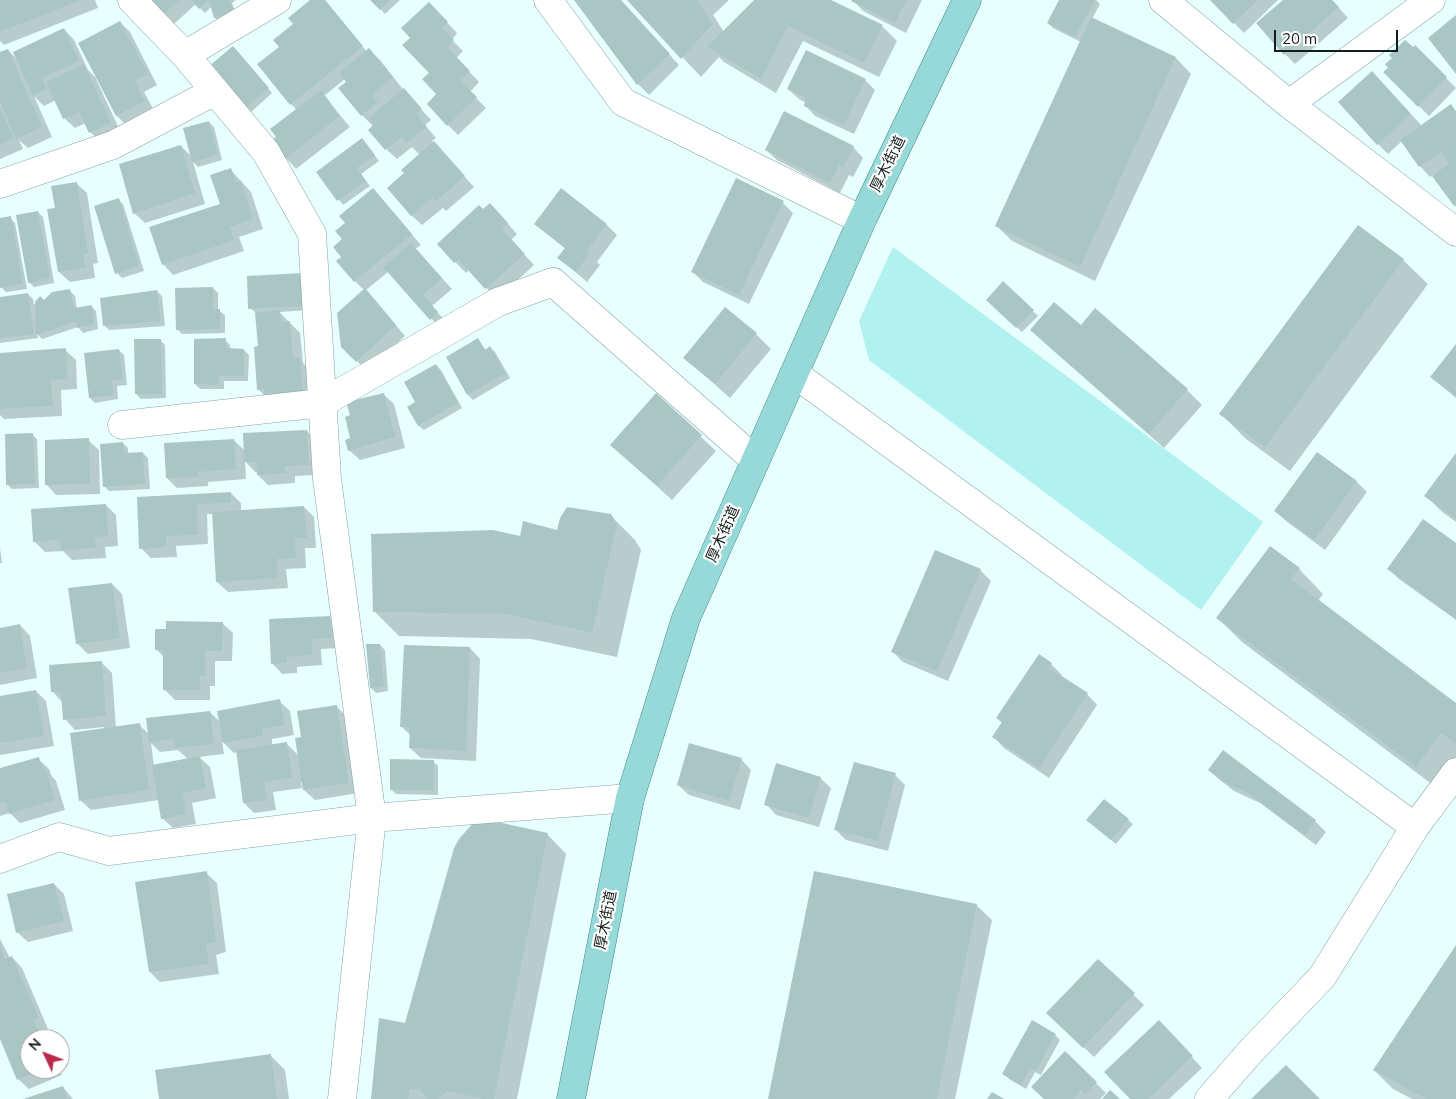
<!DOCTYPE html>
<html>
<head>
<meta charset="utf-8">
<style>
  body { margin:0 }
  #map { position:relative; width:1456px; height:1099px; overflow:hidden; background:#e7fffe; font-family:Mulish,sans-serif }
  canvas { display:block }
  .north { position:absolute; left:20px; top:1029px; width:50px; height:50px; box-sizing:border-box; background:#fff; border:1px solid #a0a5a4; border-radius:50%; rotate:313deg; font-size:14px; font-weight:700; line-height:20px; text-align:center; color:#121d1c }
  .north::after { content:''; display:block; margin:auto; width:18px; height:22px; background:#bb2a4b; clip-path:polygon(50% 0,100% 100%,50% 72%,0 100%) }
  .scale { position:absolute; left:1274px; top:30px; width:124px; height:22px; box-sizing:border-box; border:2px solid #121d1c; border-top:0; padding-left:6px; font-size:15px; line-height:18px; white-space:nowrap; color:#121d1c; -webkit-text-stroke:4px #fff; paint-order:stroke }
</style>
</head>
<body>
<div id="map">
<canvas width="1456" height="1099"></canvas>
<div class="north">N</div>
<div class="scale">20 m</div>
</div>
<script>
const g = document.querySelector('canvas').getContext('2d');
g.lineJoin = 'round';
function paint(path, color) { g.fillStyle = color; g.fill(path, 'evenodd'); }
const shape = rows => new Path2D(rows.map(r => 'M' + r).join(''));
function trace(path, color, width, dash) { g.strokeStyle = color; g.lineWidth = width; g.lineCap = dash ? 'butt' : 'round'; g.setLineDash(dash || []); g.stroke(path); }
function write(font, color, halo, rows, align = 'center') {
  g.font = font + ' Mulish,"Noto Sans JP",sans-serif'; g.lineWidth = 4.5; g.setLineDash([]); g.textBaseline = 'middle'; g.strokeStyle = halo; g.fillStyle = color; for (const [text, x, y, turn = 0] of rows) {
    g.save(); g.translate(x, y); g.rotate((+turn || 0) * Math.PI / 180); g.textAlign = isNaN(turn) ? turn : align; if (halo) g.strokeText(text, 0, 0); g.fillText(text, 0, 0); g.restore();
  }
}
paint(shape([
  [893,247,1263,522,1201,610,869,360,859,321]
]), '#b1f1ef');
paint(shape([
  [0,0,95,0,98,8,4,45,0,41],
  [151,0,236,0,232,3,237,15,220,23,215,18,212,6,205,13,196,4,174,24],
  [312,0,325,0,367,52,369,50,380,60,402,88,431,120,425,125,436,138,432,141,474,187,446,211,443,208,422,225,411,215,406,173,420,155,412,147,397,159,386,149,370,130,374,127,362,115,345,79,324,96,350,127,296,169,286,158,297,110,291,104,280,47],
  [372,0,400,0,385,14],
  [575,0,620,0,679,65,649,95,638,84],
  [629,0,729,0,713,15,724,32,756,0,829,0,882,26,897,41,879,77,803,41,776,93,724,62,719,57,701,77],
  [853,0,922,0,906,33,863,11],
  [1060,0,1096,0,1100,4,1092,19,1176,58,1191,74,1095,281,1012,241,996,225,1081,42,1053,28,1048,23],
  [1212,0,1278,0,1244,33],
  [1285,0,1332,0,1348,18,1295,64,1285,54],
  [429,4,457,33,452,40,463,51,456,58,479,82,470,92,486,108,458,135,448,125,431,73,412,38],
  [120,22,130,32,157,85,144,92,155,112,127,126,117,116,79,43],
  [64,29,74,40,88,70,97,79,96,79,121,133,101,142,90,132,86,123,75,128,64,118,56,100,44,106,34,96,52,137,28,148,19,140,23,149,0,159,0,54,8,50,17,59],
  [1415,47,1456,88,1429,116,1385,72],
  [238,52,272,93,250,113,245,108],
  [865,80,875,90,854,134,815,116,805,105,806,103,799,99,788,89],
  [1382,83,1422,126,1451,106,1456,111,1456,207,1433,175,1430,177,1420,166,1402,141,1388,154,1378,144],
  [209,122,214,127,222,160,198,167,193,162,205,204,145,223,134,213,181,146,192,157],
  [362,139,379,161,361,174,370,186,343,205,318,172],
  [853,147,863,158,853,177,849,175,840,193,777,160,766,150],
  [230,169,251,192,263,229,239,237,244,251,173,275,163,264,221,204],
  [76,183,87,193,98,263,93,264,95,278,70,282,59,272,57,209],
  [373,190,421,245,415,249,452,289,432,306,447,323,441,329,388,272,366,290,405,336,367,371,342,346,364,290,355,281,343,257,346,223],
  [561,190,607,225,617,235,597,262,600,265,587,282,559,258,566,249,535,224],
  [118,199,123,204,144,271,122,278,117,273],
  [783,203,793,213,749,304,703,282,692,271],
  [38,212,43,217,54,283,34,287,29,282],
  [500,215,517,234,511,240,534,265,497,299,469,270,466,273,438,244],
  [10,218,15,223,27,289,6,292,0,286,0,220],
  [1403,260,1428,284,1290,471,1246,439,1221,414],
  [307,279,309,310,279,312,300,333,303,363,310,370,312,401,268,399,258,389,259,347,256,313,250,308],
  [1003,283,1038,316,1022,332,988,300],
  [213,288,218,293,218,310,225,315,225,333,182,334,177,329],
  [70,291,75,296,77,309,91,306,96,311,98,329,83,333,78,327,42,339,37,334,38,338,0,343,0,298,28,294,33,299,34,305,40,298,44,301],
  [157,291,162,296,165,326,109,330,104,325],
  [1081,327,1187,390,1202,405,1164,448,1047,345,1031,330],
  [756,334,771,349,730,398,685,358],
  [160,340,165,345,166,398,141,399,136,394],
  [225,340,230,345,230,350,244,350,249,355,248,381,224,381,224,389,200,389,195,384],
  [478,340,486,350,490,347,495,352,510,378,473,400,468,395,447,358],
  [1456,346,1456,398,1432,377],
  [65,350,76,360,77,389,61,390,62,416,4,419,0,415,0,354],
  [119,350,124,355,127,385,117,386,118,399,95,403,90,398],
  [436,365,441,370,462,408,424,430,419,426,409,407,417,403],
  [383,394,394,404,405,448,360,460,349,450,352,439],
  [656,395,716,451,672,500,612,445],
  [307,431,317,442,318,475,295,476,295,483,268,485,258,475,258,472,255,472,245,461,246,479,208,482,208,486,177,488,167,478,234,440,245,451],
  [32,434,37,439,39,488,12,489,7,484],
  [88,440,99,450,100,494,56,495,46,484],
  [123,443,128,448,128,454,143,453,148,458,150,489,109,491,104,486],
  [1317,453,1357,482,1367,492,1325,550,1286,521,1275,511],
  [1456,455,1456,522,1441,511,1426,496],
  [231,493,241,503,241,511,304,507,314,517,316,548,305,548,306,568,286,569,288,588,228,592,217,582,213,514,207,514,208,544,176,546,177,557,151,558,141,548,139,498],
  [106,505,116,515,118,546,105,547,106,558,72,560,63,551,45,552,34,541],
  [610,515,635,540,641,550,617,657,531,639,399,636,374,611,521,537,558,531],
  [1456,545,1456,620,1399,579,1389,569],
  [0,548,2,563,0,563],
  [1299,569,1323,594,1318,601,1456,705,1456,770,1441,791,1242,642,1217,617],
  [980,570,991,581,948,681,903,662,893,652],
  [112,584,122,594,130,648,88,654,77,643],
  [330,617,340,628,341,648,321,649,322,665,297,667,297,673,282,674,272,663],
  [222,623,233,633,232,661,215,661,215,686,210,686,210,700,175,700,164,689,164,657,156,649],
  [20,625,30,636,37,678,0,685,0,629],
  [380,645,385,650,388,691,376,693,371,688],
  [470,648,480,659,476,761,421,758,410,748,411,736,401,726],
  [102,663,112,673,116,728,139,725,149,734,210,712,220,722,279,701,290,711,294,735,272,739,272,746,286,743,299,756,303,738,336,706,347,717,359,793,315,800,304,790,303,782,301,782,302,788,273,792,276,810,254,813,244,803,237,752,234,753,222,741,224,754,199,757,210,767,216,798,192,803,196,824,173,828,162,818,159,800,91,810,80,800,104,727,75,730,65,719,63,703,53,692],
  [151,743,160,752,178,750,188,759,154,766],
  [1051,664,1062,675,1060,677,1087,694,1097,705,1049,778,1004,748,994,737,1002,723,997,718],
  [36,691,46,701,54,746,0,755,0,697],
  [1223,752,1315,821,1326,832,1316,845,1260,803,1234,791,1220,780,1210,770],
  [38,759,49,769,51,775,56,781,65,810,20,823,10,813,0,816,0,770],
  [741,759,751,770,740,810,689,795,678,785],
  [433,761,438,766,438,795,396,794,391,789],
  [895,775,905,785,888,851,846,840,836,830],
  [820,778,831,788,819,827,776,815,766,804],
  [1128,820,1133,824,1116,844,1093,825],
  [547,834,566,854,517,1099,372,1099,406,1025],
  [206,873,217,883,226,952,216,955,219,974,160,982,150,972],
  [54,884,64,894,73,931,28,942,17,932],
  [976,905,992,920,955,1099,769,1099],
  [0,939,10,958,12,957,22,968,48,1029,43,1031,47,1039,30,1039,30,1069,59,1069,62,1075,29,1089,18,1079,0,1035],
  [1456,947,1456,1099,1412,1099,1393,1089,1374,1070],
  [1098,960,1144,1005,1094,1057,1058,1023],
  [1169,1032,1202,1068,1169,1099,1131,1099],
  [1055,1035,1060,1040,1041,1075,1035,1072,1026,1089,1009,1079,1004,1074],
  [1065,1053,1106,1093,1100,1099,1046,1099],
  [270,1055,285,1070,289,1099,160,1099],
  [63,1087,73,1099,25,1099]
]), '#0003');
paint(shape([
  [0,0,81,0,0,32],
  [150,0,179,0,163,15],
  [191,0,229,0,233,10,214,18,210,4,207,1,199,9],
  [310,0,325,0,363,46,290,105,257,64,279,47,273,40,293,24,288,18],
  [370,0,390,0,380,10],
  [574,0,621,0,670,54,637,85],
  [627,0,697,0,713,24,681,59],
  [754,0,831,0,883,25,864,63,788,26,761,79,707,47],
  [852,0,907,0,895,23,851,1],
  [1059,0,1095,0,1075,37,1047,23],
  [1210,0,1258,0,1233,24],
  [1283,0,1332,0,1339,7,1284,55,1256,23],
  [429,2,448,22,442,28,454,40,447,47,470,71,460,81,477,97,447,126,427,104,436,94,422,79,429,73,402,45,410,38,401,28],
  [1456,15,1456,74,1428,38],
  [1091,17,1176,57,1080,267,995,226],
  [120,21,148,74,135,81,145,101,116,116,78,43],
  [64,28,79,61,42,78,47,89,33,96,13,52],
  [1405,40,1413,47,1415,45,1447,77,1418,107,1383,72,1388,68,1385,64,1392,58,1389,55],
  [233,46,269,88,244,109,208,67],
  [369,48,393,77,372,95,378,102,361,116,338,88,346,82,339,73],
  [8,49,42,127,16,139,0,102,0,52],
  [806,50,866,79,844,125,804,106,806,98,787,89],
  [84,64,111,123,89,133,79,112,63,119,46,82],
  [1372,71,1411,114,1377,145,1338,102],
  [404,88,422,109,416,114,427,127,407,143,402,137,385,150,368,130,374,124,369,118],
  [321,90,340,116,285,159,271,141,276,137,270,129],
  [1451,104,1456,112,1456,205,1454,206,1432,176,1449,164,1441,152,1419,167,1400,140],
  [0,108,14,138,0,145],
  [784,111,854,146,843,167,839,165,830,183,765,150],
  [209,121,218,155,192,162,183,128],
  [362,138,375,155,357,168,366,181,337,201,316,172],
  [434,141,465,176,435,202,432,198,411,216,387,188,404,173,401,170],
  [181,145,195,193,133,214,119,164],
  [231,168,236,182,241,181,253,219,230,227,234,240,162,265,149,227,220,204,210,175],
  [736,178,784,201,739,295,691,272],
  [77,182,88,253,83,254,86,268,58,272,47,209,55,208,51,186],
  [373,188,412,234,354,282,336,261,341,257,333,247,342,239,335,231,345,223,339,216],
  [561,188,607,224,587,251,590,253,576,272,557,258,565,248,534,224],
  [119,198,139,266,115,274,94,206],
  [490,203,508,223,502,229,525,254,485,289,459,260,454,263,437,244,479,205,483,209],
  [38,211,50,278,28,283,16,215],
  [11,216,23,284,0,288,0,218],
  [1358,225,1404,259,1265,447,1219,414],
  [411,243,442,278,423,295,438,312,430,320,383,267],
  [303,273,304,306,248,309,247,276],
  [1003,281,1034,310,1016,328,986,300],
  [213,287,213,309,220,309,220,329,176,330,175,288],
  [365,288,396,325,356,362,341,347,337,313],
  [70,289,74,308,92,305,94,324,77,328,76,322,36,335,35,302,40,296,44,300,52,292],
  [157,290,161,321,103,326,100,298],
  [28,293,34,334,0,338,0,297],
  [1054,302,1081,325,1095,308,1188,389,1149,434,1030,330],
  [725,307,757,333,715,384,683,358],
  [280,310,281,322,290,321,293,359,300,358,303,391,265,395,265,389,257,390,254,347,258,346,255,313],
  [226,338,226,348,244,349,244,376,219,376,219,385,194,384,194,339],
  [478,338,485,350,490,346,506,373,467,395,446,357],
  [134,339,161,339,162,394,135,394],
  [1456,344,1456,397,1430,377],
  [66,348,67,379,51,380,53,406,0,409,0,353],
  [119,349,123,380,112,381,114,395,89,398,84,353],
  [436,364,458,403,418,426,407,407,415,402,404,382],
  [384,393,395,437,348,451,345,440,350,438,345,417,350,415,346,402],
  [656,393,702,435,657,486,610,445],
  [307,430,309,465,285,466,286,473,257,475,256,462,244,462,243,433],
  [33,433,35,484,6,485,5,434],
  [89,438,90,484,45,485,45,440],
  [234,439,236,469,198,472,198,477,166,478,164,443],
  [123,442,124,453,143,452,145,484,103,487,100,444],
  [1317,452,1357,481,1314,540,1274,511],
  [1456,453,1456,519,1424,496],
  [231,492,231,503,197,504,198,535,166,536,167,547,139,549,137,497],
  [106,504,108,536,95,537,96,548,61,550,60,540,33,542,31,509],
  [304,506,307,538,295,538,296,558,277,559,278,578,216,582,212,512],
  [567,507,611,514,617,524,592,633,506,614,373,612,371,534,493,530,520,536,523,521,557,530,560,518],
  [1423,519,1456,543,1456,619,1387,569],
  [1270,546,1300,568,1291,579,1456,703,1456,744,1441,733,1416,767,1216,618],
  [935,550,981,569,937,671,891,652],
  [112,583,120,638,76,644,68,588],
  [330,616,332,638,312,639,312,655,287,657,287,663,271,664,269,619],
  [166,621,223,622,222,651,205,651,205,676,200,676,200,690,163,690,163,650,155,650,155,629,166,629],
  [20,624,27,668,0,673,0,628],
  [366,644,380,644,384,687,370,688],
  [404,645,470,647,466,751,409,748,410,727,400,727],
  [1039,654,1052,663,1049,668,1088,693,1039,768,992,737,1002,722,996,718],
  [102,661,106,716,63,720,61,692,51,692,49,665],
  [36,690,44,736,0,743,0,696],
  [280,699,285,725,262,729,263,736,223,743,217,711],
  [337,705,349,783,303,790,295,738,301,737,297,711],
  [210,711,214,744,175,748,174,739,149,742,146,718],
  [140,723,149,790,79,801,70,733],
  [287,742,292,778,264,782,267,800,243,803,236,750],
  [689,743,742,758,729,801,677,785],
  [1223,750,1316,820,1305,835,1248,793,1222,781,1208,770],
  [200,756,206,788,183,793,186,814,161,819,152,765],
  [39,757,43,770,46,769,55,800,9,814,6,802,0,803,0,768],
  [390,759,434,760,433,790,390,790],
  [854,762,896,773,878,841,834,830],
  [776,763,821,777,809,818,764,805],
  [1104,799,1129,819,1111,840,1086,820],
  [473,823,502,823,548,833,494,1099,484,1099,447,1091,438,1099,427,1099,420,1089,410,1089,408,1099,371,1099,379,1018,405,1023,454,848,459,839],
  [207,871,216,942,206,944,209,964,149,972,135,882],
  [814,871,977,904,937,1099,768,1099],
  [54,883,64,921,16,933,7,894],
  [1456,945,1456,1099,1426,1099,1373,1070],
  [0,947,5,959,12,956,39,1018,34,1020,42,1039,30,1039,30,1069,43,1069,17,1080,0,1039],
  [1098,959,1135,993,1083,1048,1046,1013],
  [1032,1020,1056,1034,1036,1071,1030,1068,1021,1085,1002,1074],
  [1159,1020,1193,1056,1148,1099,1130,1099,1104,1072],
  [1065,1051,1097,1082,1085,1094,1081,1090,1073,1099,1044,1099,1031,1087],
  [271,1054,277,1099,159,1099,155,1070],
  [1286,1065,1320,1099,1251,1099],
  [63,1086,67,1099,23,1099],
  [1110,1090,1120,1099,1102,1099],
  [992,1092,1004,1099,987,1099]
]), '#a9c6c5');
const minor = shape([
  [132,0,185,55,266,152,312,234,327,479,372,818,342,1099],
  [548,0,623,102,862,220],
  [1163,0,1289,104,1456,232],
  [185,55,277,0],
  [1289,104,1431,0],
  [0,184,113,145,215,91],
  [795,374,1415,827],
  [122,425,322,403,498,302,553,282,755,460],
  [0,859,59,837,109,851,372,818,630,798],
  [1209,1099,1252,1050,1322,977,1415,827,1456,772]
]);
const major = shape([
  [571,1099,630,798,686,618,862,220,967,0]
]);
trace(minor, '#87a4a3', 29);
trace(major, '#3c8785', 29);
trace(minor, '#fff', 28);
trace(major, '#97d9d8', 28);
write('15px', '#121d1c', '#fff', [
  ["厚木街道",888,164,-64],
  ["厚木街道",723,534,-66],
  ["厚木街道",606,920,-79]
]);
</script>
</body>
</html>
